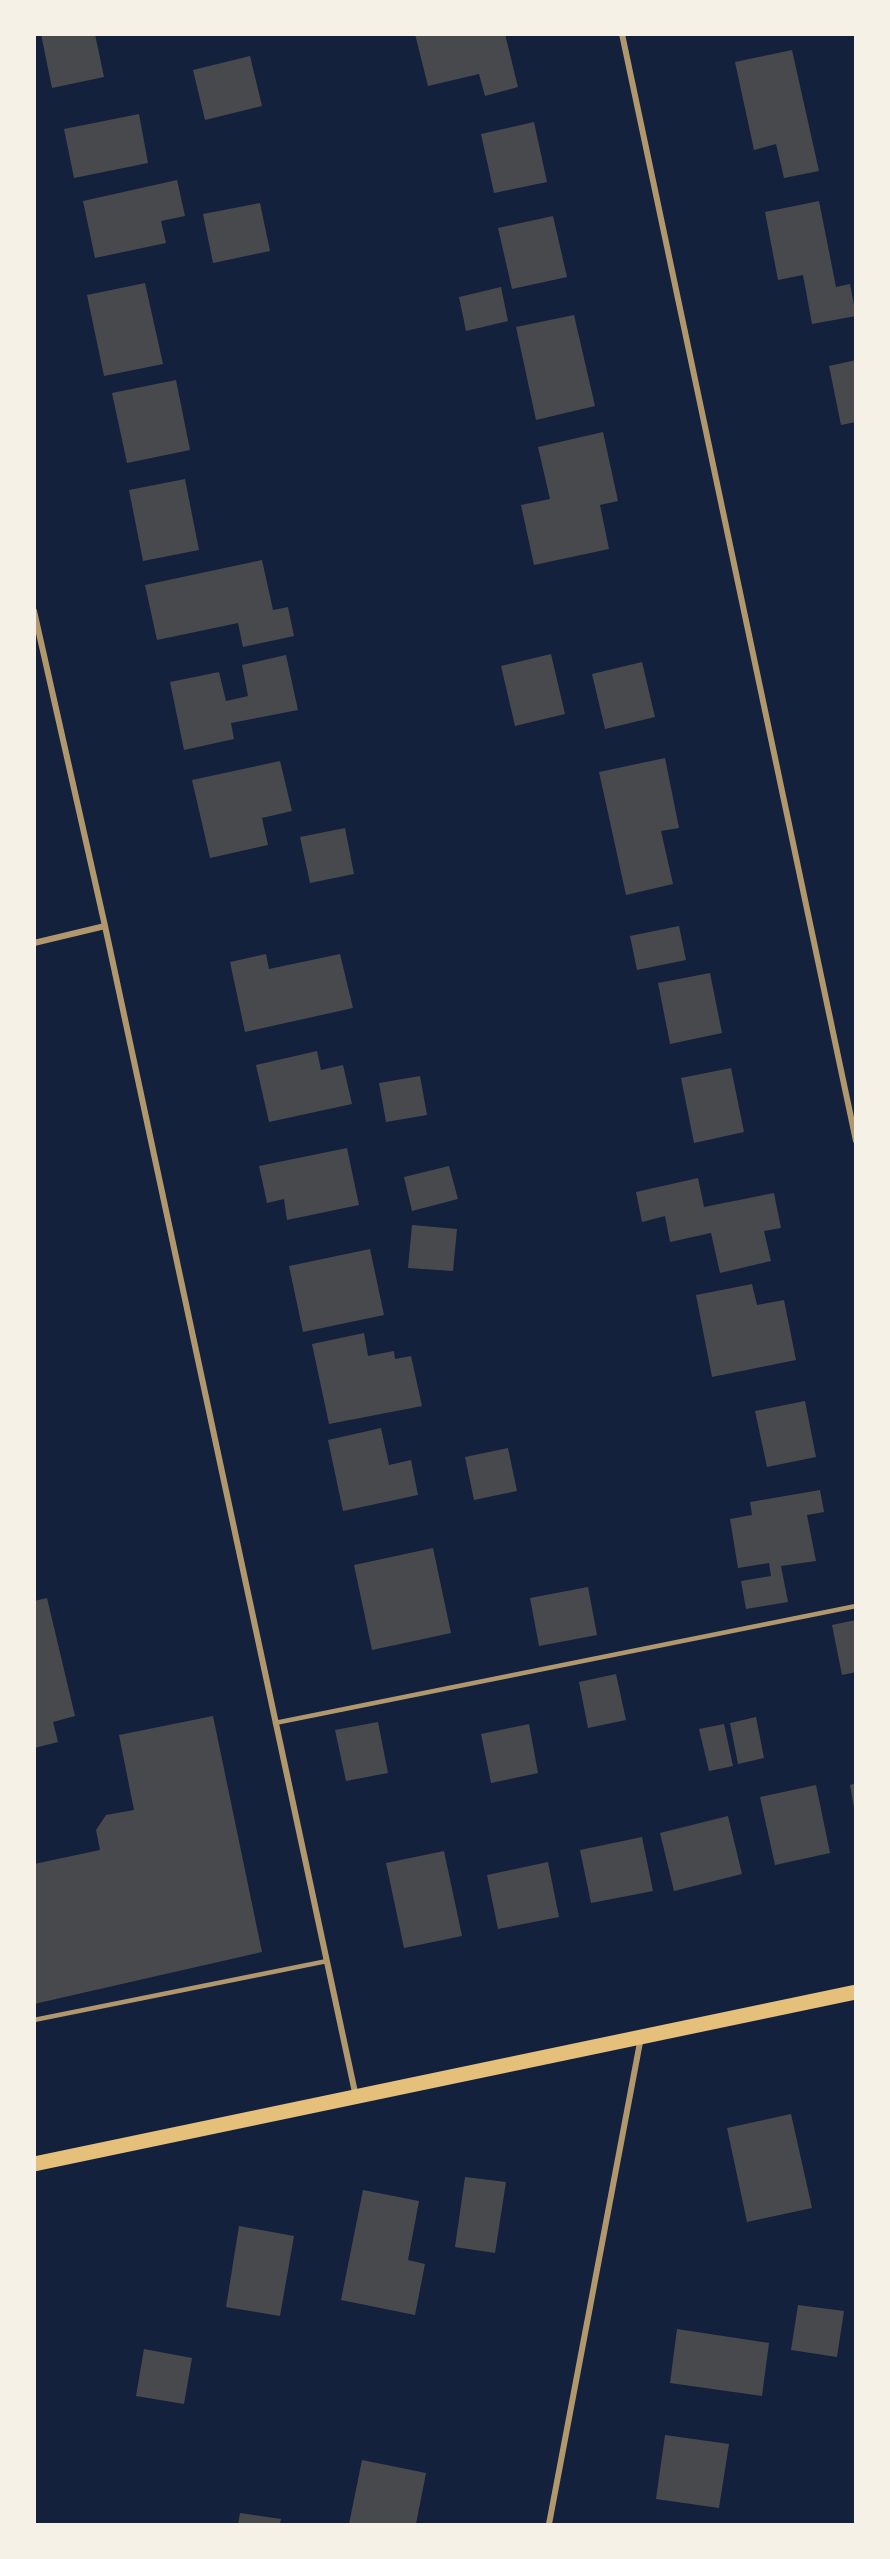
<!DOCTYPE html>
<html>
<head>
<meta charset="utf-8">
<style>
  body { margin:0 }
  #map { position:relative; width:890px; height:2559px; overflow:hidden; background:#14213d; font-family:"Public Sans",sans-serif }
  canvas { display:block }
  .frame { position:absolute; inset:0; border:36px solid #f6f1e7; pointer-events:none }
</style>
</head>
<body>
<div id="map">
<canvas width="890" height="2559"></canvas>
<div class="frame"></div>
</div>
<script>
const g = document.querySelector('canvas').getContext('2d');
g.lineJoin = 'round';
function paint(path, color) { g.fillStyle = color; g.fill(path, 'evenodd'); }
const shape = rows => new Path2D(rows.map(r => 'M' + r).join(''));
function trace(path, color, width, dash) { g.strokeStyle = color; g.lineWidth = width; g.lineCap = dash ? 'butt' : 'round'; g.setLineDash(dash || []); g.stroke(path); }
paint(shape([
  [41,34,95,34,104,77,52,88],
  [415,34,505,34,518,87,485,96,479,74,428,86],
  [792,50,819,171,784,178,776,144,754,150,735,62],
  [250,56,262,106,205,120,193,70],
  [139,114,148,163,74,178,64,129],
  [534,122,547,182,494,193,481,134],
  [177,180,185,216,161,221,166,243,95,258,83,201],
  [819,201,836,287,850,284,856,316,812,324,803,275,778,280,765,212],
  [260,203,270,251,213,263,203,214],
  [553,216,567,277,512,289,498,228],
  [145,283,163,364,104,376,87,295],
  [501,287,508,321,466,331,459,297],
  [574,315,595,406,536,420,516,327],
  [856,360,856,422,841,425,829,366],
  [176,380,190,450,127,463,112,393],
  [603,432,618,501,600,505,609,549,534,565,521,505,550,499,538,447],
  [185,479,199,550,143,561,129,490],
  [262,560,273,610,288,607,294,636,243,647,238,623,157,640,145,585],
  [551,654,565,714,515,726,501,666],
  [286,655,298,710,231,723,234,739,184,750,170,682,219,672,226,701,248,696,242,665],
  [642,662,655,717,605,729,592,674],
  [665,758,679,828,661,831,673,884,626,895,599,772],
  [280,761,292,811,262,818,268,845,210,858,192,780],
  [345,828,354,874,310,883,300,837],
  [679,926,686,960,637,970,630,936],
  [266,954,269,969,340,954,353,1008,245,1032,230,962],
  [710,973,722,1033,670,1044,658,983],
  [317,1051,321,1070,343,1065,352,1104,269,1122,256,1065],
  [731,1068,744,1132,694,1143,681,1078],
  [420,1076,427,1115,386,1122,379,1083],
  [347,1148,359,1205,287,1220,284,1199,267,1203,259,1166],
  [449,1166,458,1199,412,1211,404,1177],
  [698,1178,704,1207,774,1193,781,1228,764,1231,771,1261,720,1273,711,1233,670,1242,665,1216,642,1222,636,1192],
  [412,1225,457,1229,453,1271,408,1268],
  [370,1249,384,1315,303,1332,289,1266],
  [752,1284,757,1305,784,1300,796,1360,712,1377,696,1295],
  [364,1333,368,1356,394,1351,395,1359,411,1356,422,1406,329,1424,312,1344],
  [805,1401,816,1457,767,1467,755,1411],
  [381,1428,389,1465,411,1460,418,1495,343,1511,328,1440],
  [508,1448,517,1491,474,1500,465,1457],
  [820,1490,824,1512,807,1515,816,1561,781,1566,788,1602,746,1609,741,1581,771,1576,769,1563,738,1568,730,1519,752,1515,750,1502],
  [433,1548,451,1633,372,1650,354,1565],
  [588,1587,597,1635,539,1646,530,1598],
  [47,1598,75,1716,53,1722,58,1742,34,1748,34,1601],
  [856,1620,856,1672,842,1675,832,1625],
  [616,1674,626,1720,588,1728,579,1682],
  [213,1716,262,1952,34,2004,34,1864,100,1850,96,1830,106,1815,134,1810,119,1735],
  [756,1717,764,1758,738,1764,730,1723],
  [378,1722,388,1773,346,1781,335,1730],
  [529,1724,538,1773,491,1783,481,1734],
  [724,1724,733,1766,709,1771,699,1729],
  [856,1783,856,1808,854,1808,850,1785],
  [816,1785,830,1853,775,1865,760,1797],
  [728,1816,742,1874,674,1891,660,1833],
  [642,1837,653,1891,591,1903,580,1850],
  [444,1851,462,1936,404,1948,386,1863],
  [548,1862,559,1917,498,1929,487,1875],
  [791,2114,812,2208,747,2222,727,2128],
  [465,2177,506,2182,495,2253,455,2247],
  [363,2190,419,2201,408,2260,425,2264,415,2315,341,2300],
  [239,2226,294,2236,280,2316,226,2307],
  [798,2305,844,2311,837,2357,791,2350],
  [677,2329,769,2343,762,2396,670,2383],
  [144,2349,192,2358,184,2404,136,2396],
  [665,2435,729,2444,719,2508,656,2499],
  [362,2460,426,2473,416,2524,349,2524],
  [240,2513,281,2519,280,2524,238,2524]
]), '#48494c');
trace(shape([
  [275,1723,856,1606],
  [34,2020,327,1961]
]), '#b1986c', 4.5);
trace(shape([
  [622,34,856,1141],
  [34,611,105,926,356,2097],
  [34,943,105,926],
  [549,2524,641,2037]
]), '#b1986c', 6);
trace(shape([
  [34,2164,856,1992]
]), '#e5c07b', 15);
</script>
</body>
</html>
